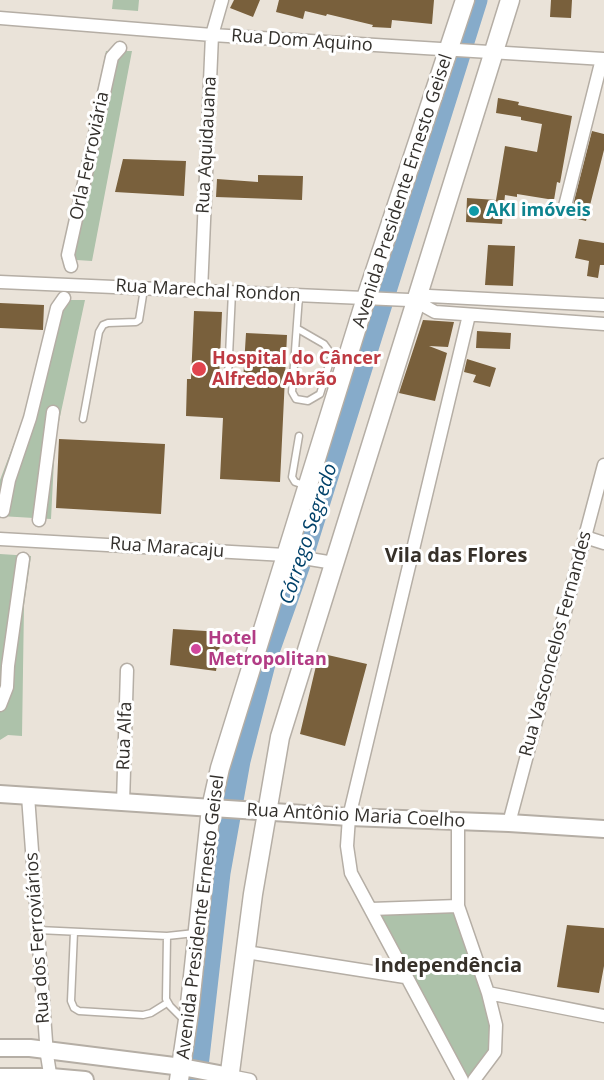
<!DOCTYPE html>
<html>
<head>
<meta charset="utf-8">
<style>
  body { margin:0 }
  canvas { display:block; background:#eae3d9 }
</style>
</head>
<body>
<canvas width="604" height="1080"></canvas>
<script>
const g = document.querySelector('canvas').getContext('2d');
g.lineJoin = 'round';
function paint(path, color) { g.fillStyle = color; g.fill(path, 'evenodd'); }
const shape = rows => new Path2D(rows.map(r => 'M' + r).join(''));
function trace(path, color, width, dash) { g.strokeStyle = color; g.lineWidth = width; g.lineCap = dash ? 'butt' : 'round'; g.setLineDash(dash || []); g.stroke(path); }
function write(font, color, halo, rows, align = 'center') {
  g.font = font + ' "Open Sans",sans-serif'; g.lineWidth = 6; g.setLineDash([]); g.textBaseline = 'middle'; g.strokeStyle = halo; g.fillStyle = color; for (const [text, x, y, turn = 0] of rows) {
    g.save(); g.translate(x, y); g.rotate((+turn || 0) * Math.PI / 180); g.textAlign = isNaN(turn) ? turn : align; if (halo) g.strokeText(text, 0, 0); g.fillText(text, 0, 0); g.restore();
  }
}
paint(shape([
  [113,0,139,0,138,11,112,9],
  [106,51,132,51,92,261,61,259],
  [54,300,85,300,55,440,51,519,0,516,0,480,28,406],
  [0,554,31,556,24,605,22,736,8,735,0,740],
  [458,906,488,993,495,1052,474,1080,462,1080,371,909]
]), '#adc2aa');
trace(shape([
  [197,1075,220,873,240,761,266,660,304,553,477,0]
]), '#86abca', 21);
paint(shape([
  [234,0,260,0,253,17,230,8],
  [279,0,434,0,432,24,392,20,391,28,372,27,373,25,327,14,326,16,305,11,303,19,292,16,276,12],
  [551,0,572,0,571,18,550,17],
  [498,98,519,102,518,105,572,116,560,183,557,182,554,200,517,194,517,197,505,195,502,224,466,222,467,198,496,200,505,146,537,152,542,124,521,120,521,117,496,113],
  [592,131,604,134,604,150,586,221,570,217],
  [123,159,186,161,184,196,115,192],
  [258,175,303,176,302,200,216,197,217,179,258,182],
  [579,239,604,243,604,265,600,265,598,278,587,276,589,261,575,258],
  [488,245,515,246,513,286,485,285],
  [0,303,44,305,43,330,0,328],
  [194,311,222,312,219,380,243,382,246,333,287,335,280,482,220,479,223,418,186,416,187,379,191,379],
  [423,320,454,322,448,347,429,346,447,353,435,401,399,393],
  [477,331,511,333,510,349,476,348],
  [467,359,496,368,490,387,473,382,476,375,464,372],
  [59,439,165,444,161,514,56,508],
  [173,629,222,632,216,671,170,665],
  [319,653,367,664,345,746,300,734],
  [567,925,604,928,604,966,599,993,557,987]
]), '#79603c');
const lane = shape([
  [298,329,324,344,332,355,320,394,308,401,296,399,292,392,299,296],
  [228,377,232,292],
  [83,419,99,332,103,325,108,323,136,322,139,320,144,289],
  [299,436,292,477,295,482,304,485],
  [38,930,167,936,195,933],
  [74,932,71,1001,74,1008,79,1011,143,1015,151,1013,167,1003],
  [167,936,166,999,170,1006,185,1021]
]);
const street = shape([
  [0,18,212,35,604,59],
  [565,206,602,59],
  [71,266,68,255,112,57,120,48],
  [0,282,409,300,415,301,435,312,604,324],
  [201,291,212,35,222,0],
  [415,301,429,296,604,305],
  [3,511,9,480,30,418,57,308,64,298],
  [39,520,53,412],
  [585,537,604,543],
  [0,539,285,555,334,563],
  [0,705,7,687,8,666,23,559],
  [28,796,47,1055,51,1080],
  [123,803,127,670],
  [458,822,458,906,488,993,496,1025,495,1052,474,1080],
  [509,823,604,465],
  [371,909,458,906],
  [246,952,405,977],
  [488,993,604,1016],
  [230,1076,250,1080],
  [462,1080,351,873,347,846,349,817,469,315]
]);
const secondary = shape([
  [0,794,349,817,509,823,604,829],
  [0,1048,30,1048,182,1067,230,1076],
  [0,1077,51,1077,85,1080]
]);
const primary = shape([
  [179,1080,189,1013,211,808,220,768,366,298,465,0],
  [229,1080,253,894,280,737,510,0]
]);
trace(lane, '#b5aea5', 9);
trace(street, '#b5aea5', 15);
trace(secondary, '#b5aea5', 20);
trace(primary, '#b5aea5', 21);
trace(lane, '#fff', 6);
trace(street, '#fff', 12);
trace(secondary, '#fff', 16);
trace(primary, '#fff', 18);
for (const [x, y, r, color] of [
  [474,211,6,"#0f9aa8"],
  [199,369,8,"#e0444e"],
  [196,649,6,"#d1479c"]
]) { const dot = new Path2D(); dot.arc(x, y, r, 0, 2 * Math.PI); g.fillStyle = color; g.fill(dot); trace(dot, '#fff', 2); }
write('18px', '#33302c', '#fff', [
  ["Rua Dom Aquino",302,41,4],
  ["Rua Aquidauana",207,145,-87],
  ["Orla Ferroviária",90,156,-78],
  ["Avenida Presidente Ernesto Geisel",403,191,-72],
  ["Rua Marechal Rondon",208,291,3],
  ["Rua Maracaju",167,548,4],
  ["Rua Vasconcelos Fernandes",556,644,-75],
  ["Rua Alfa",125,736,-88],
  ["Rua Antônio Maria Coelho",356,816,3],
  ["Avenida Presidente Ernesto Geisel",201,917,-83],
  ["Rua dos Ferroviários",38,938,-94]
]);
write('bold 18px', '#0d838f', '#fff', [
  ["AKI imóveis",486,211]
], 'left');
write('bold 18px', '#be3a42', '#fff', [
  ["Hospital do Câncer",212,359],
  ["Alfredo Abrão",212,380]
], 'left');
write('bold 18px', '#b23c85', '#fff', [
  ["Hotel",208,639],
  ["Metropolitan",208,660]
], 'left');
write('italic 20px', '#004169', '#fff', [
  ["Córrego Segredo",309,534,-72]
]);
write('bold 20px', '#363029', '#fff', [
  ["Vila das Flores",456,556],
  ["Independência",448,966]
]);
</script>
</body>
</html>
